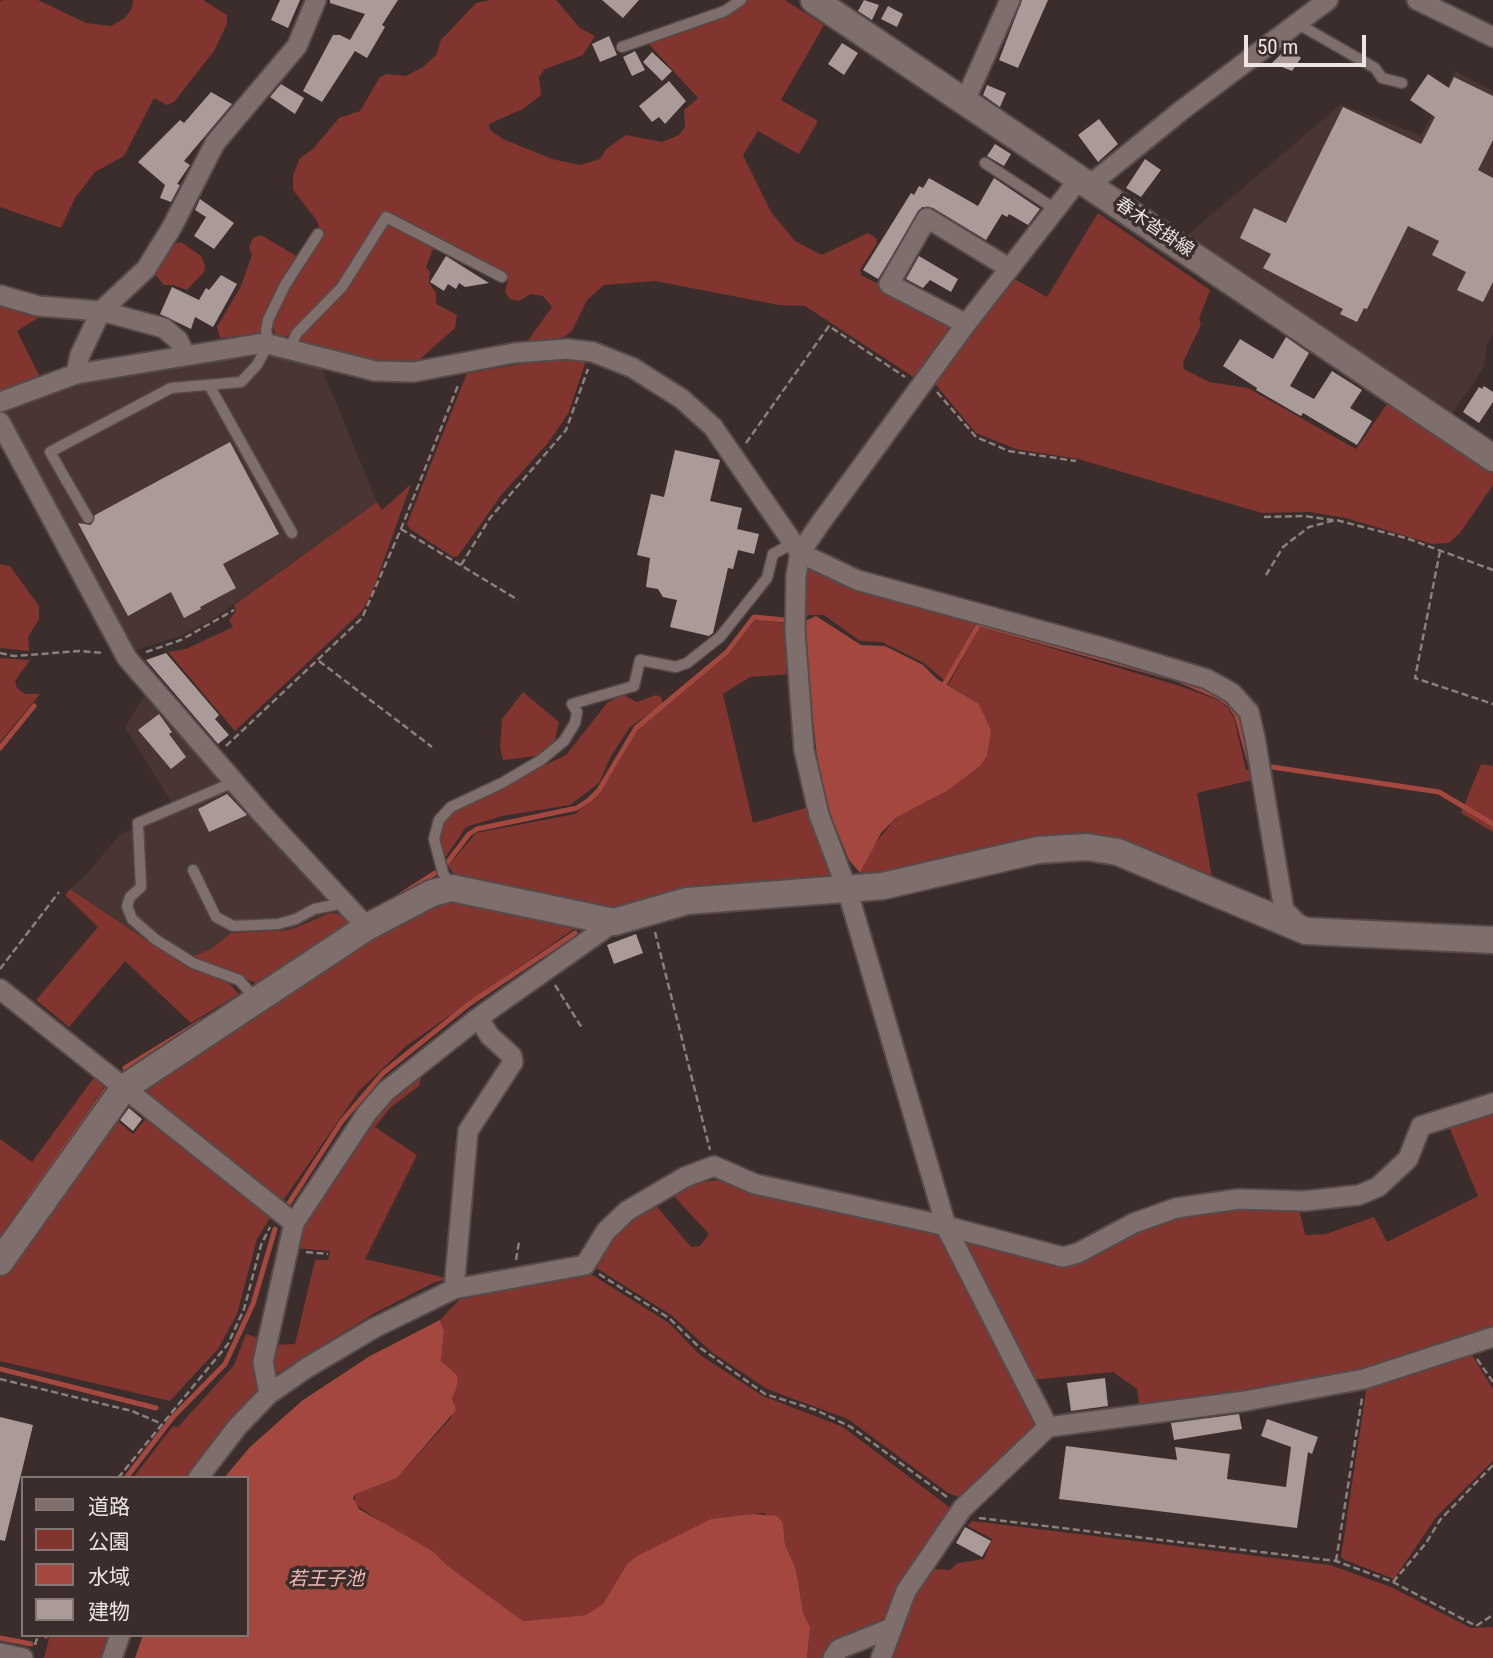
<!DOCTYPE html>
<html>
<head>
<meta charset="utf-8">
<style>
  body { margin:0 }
  #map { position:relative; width:1493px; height:1658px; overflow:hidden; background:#3a2d2b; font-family:"Roboto Condensed","Noto Sans JP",sans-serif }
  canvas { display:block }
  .legend { position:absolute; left:21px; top:1476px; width:228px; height:161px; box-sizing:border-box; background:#3a2d2b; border:2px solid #827775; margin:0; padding:9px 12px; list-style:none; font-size:21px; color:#ede5e3 }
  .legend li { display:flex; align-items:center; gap:14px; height:35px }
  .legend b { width:35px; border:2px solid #827775 }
  .scale { position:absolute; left:1244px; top:35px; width:122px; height:32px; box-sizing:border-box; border:4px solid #ede5e3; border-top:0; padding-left:9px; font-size:21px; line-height:24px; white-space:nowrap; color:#ede5e3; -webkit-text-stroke:5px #3a2d2b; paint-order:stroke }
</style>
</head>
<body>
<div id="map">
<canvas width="1493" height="1658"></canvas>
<ul class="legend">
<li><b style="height:9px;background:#7e6f6d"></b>道路</li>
<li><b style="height:19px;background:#81352e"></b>公園</li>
<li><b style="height:19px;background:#a4483f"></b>水域</li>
<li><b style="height:19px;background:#aa9a98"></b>建物</li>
</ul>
<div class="scale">50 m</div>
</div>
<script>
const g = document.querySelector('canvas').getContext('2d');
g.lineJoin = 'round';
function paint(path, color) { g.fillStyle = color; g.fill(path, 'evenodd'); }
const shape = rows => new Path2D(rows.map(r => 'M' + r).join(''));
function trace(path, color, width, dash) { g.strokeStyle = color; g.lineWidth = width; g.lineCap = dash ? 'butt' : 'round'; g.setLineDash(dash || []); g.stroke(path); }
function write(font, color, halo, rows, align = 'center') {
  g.font = font + ' "Roboto Condensed","Noto Sans JP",sans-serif'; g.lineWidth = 7; g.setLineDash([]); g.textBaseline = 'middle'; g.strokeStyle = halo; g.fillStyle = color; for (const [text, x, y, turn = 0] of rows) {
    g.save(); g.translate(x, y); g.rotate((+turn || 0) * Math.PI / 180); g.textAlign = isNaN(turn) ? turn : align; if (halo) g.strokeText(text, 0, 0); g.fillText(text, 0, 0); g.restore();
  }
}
paint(shape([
  [1455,71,1493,91,1493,333,1487,345,1484,367,1449,418,1183,239,1341,104,1421,136],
  [247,350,319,362,377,502,216,617,181,636,129,652,0,411,74,384],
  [147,691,225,779,172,803,125,727],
  [233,788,346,916,316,917,290,930,231,933,211,949,191,957,188,968,70,889,87,874,120,834]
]), '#493633');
paint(shape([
  [3,0,38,0,86,23,111,26,125,18,132,8,133,0,203,0,227,15,227,24,214,51,174,102,167,105,154,98,124,156,95,172,75,198,61,228,0,207,0,1],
  [490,0,556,0,580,28,595,36,583,55,545,69,539,77,541,95,523,109,489,124,490,130,503,139,552,159,580,165,600,159,606,149,626,135,662,142,679,135,685,127,684,110,698,98,646,41,746,0,785,0,824,25,781,100,818,121,799,154,758,131,743,155,771,212,795,241,822,255,868,233,876,238,877,243,860,270,861,275,956,325,918,380,805,306,779,305,655,281,604,285,587,300,572,331,564,337,526,343,552,307,543,296,531,294,519,301,510,299,505,292,508,280,505,274,388,211,383,212,342,280,327,298,289,335,284,338,276,337,271,321,289,284,320,235,318,222,293,190,293,175,300,158,313,149,339,118,360,111,380,77,387,74,406,76,423,67,436,55,441,40,476,3],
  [1098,213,1210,290,1199,319,1201,325,1183,362,1184,369,1209,382,1248,388,1356,449,1387,404,1493,472,1493,485,1460,533,1449,543,1432,544,1346,518,1310,512,1262,513,1078,459,1016,449,976,433,932,380,1009,276,1047,297],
  [392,223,432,244,433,249,426,267,430,272,429,283,436,293,436,304,457,315,455,328,418,361,400,364,378,363,299,341,299,336,386,224],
  [261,235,298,257,265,317,261,334,220,338,217,327,241,286,252,255,249,247,253,238],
  [181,242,201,256,205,265,204,272,187,290,173,285,164,285,154,273,171,244],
  [0,300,49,311,17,331,41,379,0,397],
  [564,357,583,359,585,364,568,414,548,443,502,494,458,556,453,557,410,529,407,524,467,373],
  [411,484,372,593,362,611,235,731,168,652,186,649,233,627,229,620,236,611,234,605,377,502,382,510],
  [805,563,833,581,978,620,944,680,924,663,882,642,860,641,824,615,809,615,803,622],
  [0,564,10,566,39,606,39,619,28,637,29,651,0,648],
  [756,619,790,624,793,674,750,677,723,694,753,823,809,807,833,876,825,884,603,910,466,881,454,874,448,866,476,833,575,814,591,801,610,777,638,729,729,654],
  [980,627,1180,686,1218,700,1228,708,1234,718,1246,770,1254,770,1256,779,1197,793,1213,883,1127,846,858,880,871,848,897,817,947,791,979,767,978,703,948,685],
  [0,658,30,660,15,681,17,688,25,694,40,694,0,742],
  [523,692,559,722,555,740,536,756,503,760,500,747,502,719],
  [622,694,637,702,656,695,661,697,663,704,630,727,611,756,599,783,570,805,502,816,466,827,445,858,440,850,440,831,445,819,455,808,566,755,607,703],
  [1481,764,1493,766,1493,832,1461,813],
  [70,889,188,968,227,981,239,994,191,1023,125,961,69,1027,36,1000,98,927,65,895],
  [452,898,581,924,406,1046,359,1091,280,1205,139,1089,388,927],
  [330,913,346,916,351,923,256,983,191,957,211,949,231,933,290,930],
  [424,1067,419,1086,391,1107,375,1127,417,1155,365,1259,451,1279,435,1282,373,1314,270,1378,270,1345,295,1344,315,1260,328,1260,330,1251,294,1248,298,1235,359,1135,394,1091],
  [95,1076,106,1084,0,1238,0,1139,32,1162],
  [1493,1108,1493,1333,1384,1370,1140,1410,1137,1389,1113,1372,1030,1380,958,1238,1057,1261,1181,1210,1298,1204,1305,1235,1326,1234,1374,1217,1387,1242,1478,1196,1447,1122],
  [112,1116,133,1134,148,1116,272,1215,257,1239,237,1314,218,1349,170,1401,0,1361,0,1273],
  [717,1180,937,1228,1039,1423,965,1499,948,1493,848,1419,767,1389,713,1353,671,1315,590,1264,617,1228,654,1203,691,1247,700,1246,709,1234,671,1193,701,1182],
  [583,1269,669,1323,700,1355,763,1396,843,1427,953,1510,889,1620,825,1649,830,1658,807,1658,810,1627,803,1614,796,1569,785,1546,783,1523,763,1513,711,1519,637,1556,627,1564,603,1604,586,1615,523,1621,448,1566,434,1552,403,1537,355,1504,355,1494,362,1489,397,1478,451,1418,452,1399,458,1383,457,1375,441,1361,444,1331,440,1320,459,1300],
  [246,1334,262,1339,261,1392,191,1478,133,1478,173,1426,178,1427,234,1365],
  [1466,1351,1472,1355,1493,1389,1493,1461,1437,1516,1394,1579,1345,1560,1341,1557,1366,1391,1373,1381],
  [972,1521,1330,1565,1391,1587,1471,1628,1493,1627,1493,1658,886,1658,903,1607,933,1569,950,1570,958,1563,984,1559,992,1539,968,1526],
  [50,1635,113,1635,106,1658,44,1658]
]), '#81352e');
paint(shape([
  [816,616,861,645,885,646,923,665,937,679,978,703,991,730,987,756,979,767,947,791,897,817,881,833,860,873,849,860,829,811,818,765,803,633,807,620],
  [440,1320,444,1331,441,1361,457,1375,458,1383,452,1399,456,1410,397,1478,355,1494,353,1498,359,1509,434,1552,448,1566,523,1621,586,1615,603,1604,627,1564,637,1556,711,1519,752,1514,777,1516,783,1523,785,1545,796,1569,803,1613,810,1627,807,1658,135,1658,143,1635,247,1635,247,1478,224,1478,250,1447,303,1400,370,1356]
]), '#a4483f');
trace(shape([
  [1179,680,1219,697,1230,705,1237,716,1250,763],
  [945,683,979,624,1166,676],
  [0,748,34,706],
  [1272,767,1439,792,1493,824],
  [447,863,469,834,477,829,577,808,589,800,599,790,636,728,727,652,754,617,785,620],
  [402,894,435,873],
  [125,1068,202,1021],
  [29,1199,108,1087],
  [289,1203,342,1121,383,1073,469,1004,575,933],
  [0,1369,156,1408],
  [126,1478,173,1417,225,1364,253,1304,275,1229],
  [46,1636,47,1635],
  [0,1638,31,1644]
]), '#a4483f', 5);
paint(shape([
  [280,0,300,0,288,28,271,20],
  [330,0,398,0,382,25,385,27,367,58,355,51,322,102,303,91,333,35,340,35,350,40,365,14,330,3],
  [602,0,639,0,623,18],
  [864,0,879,5,872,20,858,11],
  [1022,0,1048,0,1018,68,999,60],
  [888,6,903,14,897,27,881,19],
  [609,36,617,55,600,62,592,44],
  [842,43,858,53,844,75,828,64],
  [1289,46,1301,58,1292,71,1272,63],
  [635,51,645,70,632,76,623,57],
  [652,52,672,71,662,81,643,62],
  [1428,74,1449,88,1454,77,1493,96,1493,140,1478,170,1493,178,1493,282,1483,302,1457,290,1466,272,1432,255,1439,241,1408,226,1367,309,1364,308,1357,322,1340,314,1343,309,1263,268,1271,254,1240,238,1254,208,1286,223,1343,107,1421,144,1435,117,1410,100],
  [669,81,686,101,665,124,659,117,652,122,639,106],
  [281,84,304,98,295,114,270,97],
  [987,85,1006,93,1000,107,983,95],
  [211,92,232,104,184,161,190,165,177,184,180,185,171,202,160,198,165,185,138,162,180,120,184,123],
  [1099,119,1118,144,1098,162,1078,135],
  [995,144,1011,154,1004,166,987,156],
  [1145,159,1161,170,1141,197,1126,188],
  [929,178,978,206,994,178,1040,209,1028,225,1009,214,1007,217,1002,214,986,240,933,208,922,207,878,279,863,270,911,193,914,195,919,186,923,188],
  [200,199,234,223,214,249,194,236,206,217,195,210],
  [446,256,489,283,465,287,459,283,456,289,448,284,444,291,430,282],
  [919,256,958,279,951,292,930,280,923,288,906,279],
  [221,275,237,284,213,327,195,317,191,329,160,314,172,287,199,300,206,288,209,290],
  [1286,337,1309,353,1290,386,1314,399,1332,371,1362,390,1350,408,1372,421,1357,445,1303,413,1301,416,1256,390,1257,388,1223,366,1240,339,1273,359],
  [1484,386,1493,392,1493,402,1479,423,1463,412,1479,387,1482,389],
  [230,442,279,534,223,564,236,588,200,607,201,609,184,618,171,592,128,616,78,523,91,525,95,515],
  [675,450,720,460,710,501,742,508,737,529,759,534,754,554,738,550,733,569,728,568,713,633,709,636,670,627,677,600,663,597,658,589,646,587,650,558,637,555,651,494,664,497],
  [166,653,219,715,215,719,229,735,218,744,146,660],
  [159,714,172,732,169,734,186,757,171,769,138,730],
  [227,794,247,815,209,832,198,809],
  [636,934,643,953,614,964,607,945],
  [129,1108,142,1119,133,1131,120,1120],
  [1105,1378,1108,1406,1071,1411,1067,1383],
  [1239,1414,1242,1429,1174,1440,1171,1423],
  [0,1417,33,1425,5,1541,0,1540],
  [1267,1419,1318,1437,1312,1454,1308,1452,1297,1528,1059,1499,1066,1446,1177,1460,1175,1447,1230,1454,1227,1479,1286,1487,1291,1447,1261,1436],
  [965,1527,991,1541,982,1557,956,1543]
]), '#aa9a98');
const lane = shape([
  [1298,24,1375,68,1382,78,1402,83],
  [622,47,725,11,741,0],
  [985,163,1055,209],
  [290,347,297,333,342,287,386,217,502,277],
  [209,385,292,533],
  [88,518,50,452,171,388,241,382,257,365,269,343,266,331,268,320,285,285,318,234],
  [234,782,138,823,141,887,130,897,127,906,132,919,155,939,193,963,239,980,255,998],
  [193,870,216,917,233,926,278,924,296,919,314,909,344,903],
  [452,888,443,873,434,839,439,820,451,807,502,783,541,760,564,741,575,723,577,712,572,704,634,686,640,660,676,667,687,663,720,637,767,578,773,554,793,543]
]);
const street = shape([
  [1417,0,1493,37],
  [965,101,1010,0],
  [1091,184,1182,110,1328,0],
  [0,295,38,306,101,311,164,328,178,340,185,354],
  [966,324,889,284,927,218,1009,268],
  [76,374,80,355,101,311,146,269,172,227,215,143,297,46,316,0],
  [0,402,76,374,264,343,375,371,414,372,514,353,567,349,593,352,633,368,682,399,713,427,800,553,857,580,1108,649,1207,679,1232,693,1249,712,1255,738,1284,910,1300,926],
  [0,422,127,658,263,815,367,927],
  [0,989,294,1223],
  [454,1289,468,1131,513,1062,512,1056,490,1036,478,1018],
  [269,1394,263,1362,294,1223,367,1113,386,1091,478,1018,614,922],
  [1048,1427,947,1229,847,889,819,815,804,750,795,631,796,576,800,553,819,525,966,324,1080,178],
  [198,1478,238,1426,269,1394,308,1367,374,1328,454,1289,585,1265,606,1231,627,1211,685,1177,714,1166,755,1184,938,1224,1063,1257,1078,1253,1134,1223,1176,1208,1239,1199,1304,1201,1359,1195,1378,1187,1408,1159,1421,1126,1493,1103],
  [0,1653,23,1658],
  [112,1658,120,1635],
  [833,1658,839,1649,889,1629],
  [881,1658,906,1591,962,1509,1048,1427,1245,1401,1364,1379,1493,1337]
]);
const secondary = shape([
  [814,0,1493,458],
  [0,1262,124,1088,367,927,432,893,452,888,614,922,687,901,883,886,1038,850,1087,847,1118,852,1306,931,1493,940]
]);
trace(lane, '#564b4a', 13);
trace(street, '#564b4a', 23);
trace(secondary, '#564b4a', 30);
trace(shape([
  [937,392,976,437,1009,451,1076,461],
  [746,443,829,326,905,377],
  [1264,517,1304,516,1333,520],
  [401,529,518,600],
  [1440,551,1415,678,1493,704],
  [461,565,490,518,566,430,588,369],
  [1266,575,1283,547,1309,527,1336,520,1406,538,1493,570],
  [146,652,181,640,234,610],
  [0,653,14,656,80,651,103,653],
  [319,661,432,747],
  [226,746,362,618,401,529,459,383],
  [655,932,710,1150],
  [0,969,59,892],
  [555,985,582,1028],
  [306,1252,328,1254],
  [516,1260,519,1242],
  [599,1274,669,1318,699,1347,765,1394,816,1410,851,1427,947,1497],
  [1477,1359,1493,1382],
  [0,1379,132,1411,160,1423],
  [118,1478,228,1344,244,1309,261,1245,270,1227],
  [979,1518,1336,1561,1393,1582,1476,1626,1493,1615],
  [1336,1561,1362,1398],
  [1393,1582,1426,1543,1440,1520,1493,1465],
  [35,1645,38,1635]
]), '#8b807e', 2.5, [7, 3.5]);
trace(lane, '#7e6f6d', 10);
trace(street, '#7e6f6d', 19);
trace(secondary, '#7e6f6d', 26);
write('18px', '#ede5e3', '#3a2d2b', [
  ["春木沓掛線",1154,228,34]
]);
write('italic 19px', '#efbab3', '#3a2d2b', [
  ["若王子池",326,1580]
]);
</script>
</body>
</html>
